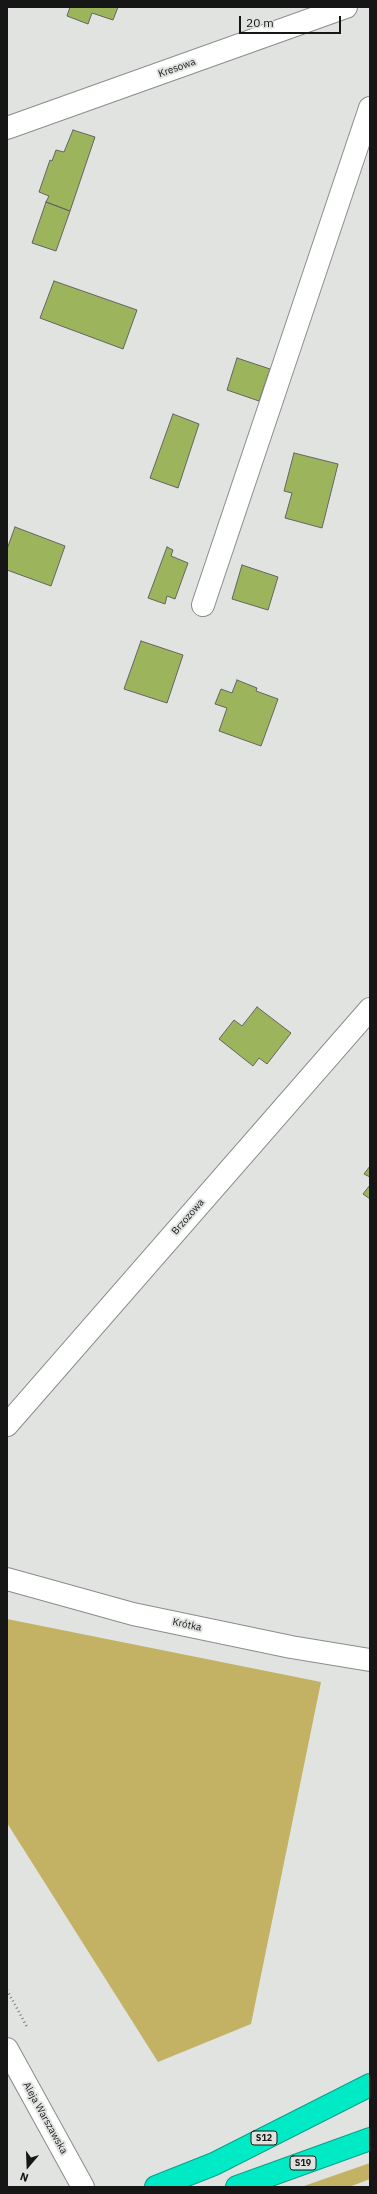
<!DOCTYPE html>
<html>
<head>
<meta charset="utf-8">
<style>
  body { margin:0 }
  #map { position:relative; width:377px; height:2194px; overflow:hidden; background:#e1e3e1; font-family:"IBM Plex Sans",sans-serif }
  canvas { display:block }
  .frame { position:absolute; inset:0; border:8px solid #151615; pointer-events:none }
  .north { position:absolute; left:8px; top:2146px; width:40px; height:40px; -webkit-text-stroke:3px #e1e3e1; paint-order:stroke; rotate:199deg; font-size:11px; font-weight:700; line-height:16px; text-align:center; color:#151615 }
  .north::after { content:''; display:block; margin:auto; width:14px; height:18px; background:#151615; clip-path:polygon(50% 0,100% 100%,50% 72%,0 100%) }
  .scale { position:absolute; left:239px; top:16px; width:102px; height:18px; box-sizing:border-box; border:2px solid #151615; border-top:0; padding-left:5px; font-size:12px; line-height:14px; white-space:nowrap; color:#151615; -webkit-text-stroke:3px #e1e3e1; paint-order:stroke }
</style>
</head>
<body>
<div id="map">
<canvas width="377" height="2194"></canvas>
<div class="frame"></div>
<div class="north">N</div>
<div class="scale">20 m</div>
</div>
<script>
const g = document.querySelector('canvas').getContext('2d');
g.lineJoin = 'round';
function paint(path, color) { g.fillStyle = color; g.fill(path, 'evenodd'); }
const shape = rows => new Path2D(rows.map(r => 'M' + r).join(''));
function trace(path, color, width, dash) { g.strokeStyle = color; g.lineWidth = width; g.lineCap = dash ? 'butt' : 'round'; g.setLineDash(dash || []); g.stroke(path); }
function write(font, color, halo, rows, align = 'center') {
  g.font = font + ' "IBM Plex Sans",sans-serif'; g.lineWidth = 4; g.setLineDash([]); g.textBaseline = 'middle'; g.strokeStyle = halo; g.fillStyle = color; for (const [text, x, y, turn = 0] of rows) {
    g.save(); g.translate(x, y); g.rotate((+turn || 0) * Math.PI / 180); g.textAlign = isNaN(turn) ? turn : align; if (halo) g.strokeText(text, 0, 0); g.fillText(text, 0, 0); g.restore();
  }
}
paint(shape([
  [7,1619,321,1682,251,2024,158,2062,7,1823],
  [370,2163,370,2179,349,2187,301,2187]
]), '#c3b164');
const building = shape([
  [70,7,118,7,113,20,92,13,88,24,67,16,70,7],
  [73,130,95,137,70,211,46,202,49,196,39,192,50,160,52,161,56,150,64,152,73,130],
  [46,202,70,211,56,251,32,243,46,202],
  [54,281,137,310,123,349,40,318,54,281],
  [237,358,270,369,259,401,227,390,237,358],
  [173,414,199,424,178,488,150,478,173,414],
  [294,453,338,464,322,528,285,518,292,493,284,491,294,453],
  [15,527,65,546,51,586,7,570,7,549,15,527],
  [167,547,173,550,171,556,188,563,175,599,167,596,165,604,148,598,167,547],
  [242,565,278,577,268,610,232,599,242,565],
  [141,641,183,655,167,703,124,689,141,641],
  [237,680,257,688,256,691,278,699,261,746,219,731,227,708,215,704,221,689,232,693,237,680],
  [257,1007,291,1033,267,1064,259,1058,253,1066,219,1039,234,1020,242,1026,257,1007],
  [370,1166,370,1177,364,1174,370,1166],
  [370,1185,370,1199,363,1194,370,1185]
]);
paint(building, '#9cb55d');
trace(building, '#636461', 1);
const minor = shape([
  [7,128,346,7],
  [203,605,370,108],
  [7,1425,370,1009],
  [7,1579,133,1614,291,1647,370,1660],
  [7,2049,83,2187]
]);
const highway = shape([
  [156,2187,214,2164,370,2085],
  [237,2187,370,2139]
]);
trace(minor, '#8a8d8b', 24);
trace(highway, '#07a087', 24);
trace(shape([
  [7,1990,27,2027]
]), '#7a7c7a', 2.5, [1, 3]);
trace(minor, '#fff', 22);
trace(highway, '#00ebc5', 22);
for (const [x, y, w] of [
  [264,2138,26],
  [303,2163,26]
]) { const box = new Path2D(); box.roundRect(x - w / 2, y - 7, w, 14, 3); g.fillStyle = '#e1e3e1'; g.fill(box); trace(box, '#151615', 1); }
write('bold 9px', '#151615', null, [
  ["S12",264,2138],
  ["S19",303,2163]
]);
write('10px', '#151615', '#e1e3e1', [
  ["Kresowa",177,68,-20],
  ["Brzozowa",188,1217,-49],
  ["Krótka",187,1625,12],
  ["Aleja Warszawska",45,2118,61]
]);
</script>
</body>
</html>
